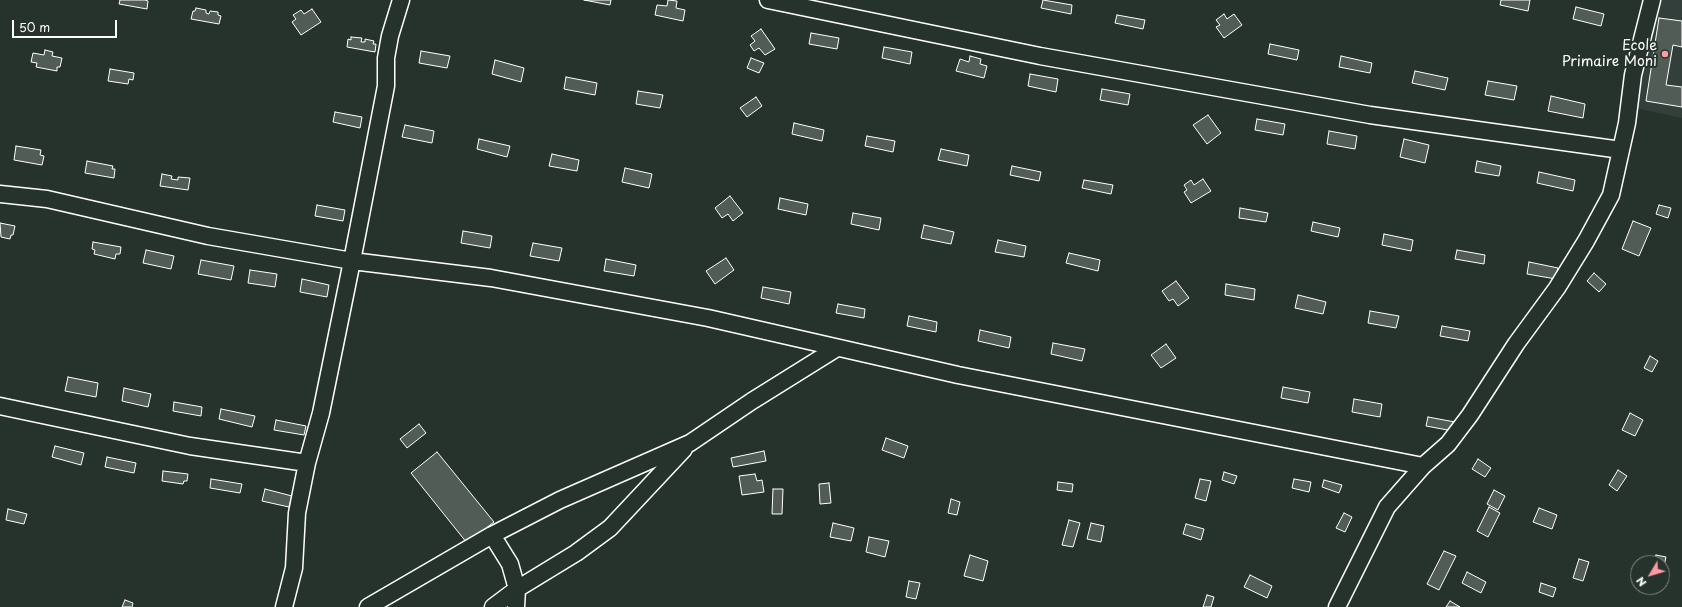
<!DOCTYPE html>
<html>
<head>
<meta charset="utf-8">
<style>
  body { margin:0 }
  #map { position:relative; width:1682px; height:607px; overflow:hidden; background:#26332d; font-family:"Playpen Sans",sans-serif }
  canvas { display:block }
  .north { position:absolute; left:1630px; top:555px; width:40px; height:40px; box-sizing:border-box; background:#26332d; border:1px solid #7d8581; border-radius:50%; rotate:232deg; font-size:11px; font-weight:700; line-height:16px; text-align:center; color:#fff }
  .north::after { content:''; display:block; margin:auto; width:14px; height:18px; background:#ff9aa2; clip-path:polygon(50% 0,100% 100%,50% 72%,0 100%) }
  .scale { position:absolute; left:12px; top:20px; width:105px; height:18px; box-sizing:border-box; border:2px solid #fff; border-top:0; padding-left:5px; font-size:12px; line-height:14px; white-space:nowrap; color:#fff; -webkit-text-stroke:3px #26332d; paint-order:stroke }
</style>
</head>
<body>
<div id="map">
<canvas width="1682" height="607"></canvas>
<div class="north">N</div>
<div class="scale">50 m</div>
</div>
<script>
const g = document.querySelector('canvas').getContext('2d');
g.lineJoin = 'round';
function paint(path, color) { g.fillStyle = color; g.fill(path, 'evenodd'); }
const shape = rows => new Path2D(rows.map(r => 'M' + r).join(''));
function trace(path, color, width, dash) { g.strokeStyle = color; g.lineWidth = width; g.lineCap = dash ? 'butt' : 'round'; g.setLineDash(dash || []); g.stroke(path); }
function write(font, color, halo, rows, align = 'center') {
  g.font = font + ' "Playpen Sans",sans-serif'; g.lineWidth = 4; g.setLineDash([]); g.textBaseline = 'middle'; g.strokeStyle = halo; g.fillStyle = color; for (const [text, x, y, turn = 0] of rows) {
    g.save(); g.translate(x, y); g.rotate((+turn || 0) * Math.PI / 180); g.textAlign = isNaN(turn) ? turn : align; if (halo) g.strokeText(text, 0, 0); g.fillText(text, 0, 0); g.restore();
  }
}
paint(shape([
  [1659,0,1682,0,1682,118,1636,108]
]), '#333f3a');
const building = shape([
  [120,0,145,0,148,1,147,9,119,4,120,0],
  [584,0,611,0,610,5,584,0],
  [668,0,677,1,676,8,685,10,683,21,655,15,657,5,667,6,668,0],
  [1043,0,1072,5,1071,14,1041,8,1043,0],
  [1501,0,1530,0,1528,11,1500,5,1501,0],
  [1576,7,1604,14,1601,26,1573,19,1576,7],
  [196,8,206,10,206,13,209,14,210,11,218,12,218,15,221,16,219,24,191,19,193,11,195,11,196,8],
  [312,9,321,22,301,35,292,22,296,19,293,15,301,10,304,14,312,9],
  [1224,14,1227,19,1234,14,1242,25,1224,38,1216,27,1220,25,1216,20,1224,14],
  [1117,15,1145,20,1143,29,1115,23,1117,15],
  [1659,18,1682,21,1682,47,1673,45,1666,85,1682,87,1682,107,1646,101,1659,18],
  [761,29,775,49,765,55,759,48,754,51,750,45,755,41,751,36,761,29],
  [811,33,839,38,837,49,809,44,811,33],
  [351,37,362,38,361,42,365,42,365,39,374,41,373,44,376,44,375,52,347,47,348,39,351,40,351,37],
  [1270,44,1299,50,1297,60,1268,54,1270,44],
  [884,47,912,52,910,64,882,58,884,47],
  [45,50,53,52,52,56,62,58,60,67,57,67,57,71,36,67,37,63,31,62,33,53,44,55,45,50],
  [421,51,450,56,447,68,419,63,421,51],
  [970,56,981,59,980,64,987,66,984,78,956,71,960,59,969,62,970,56],
  [1341,56,1372,63,1370,73,1339,67,1341,56],
  [751,58,764,63,759,73,747,68,751,58],
  [495,60,524,68,521,82,492,74,495,60],
  [110,69,134,73,133,80,129,79,128,84,108,81,110,69],
  [1415,71,1448,78,1445,90,1412,83,1415,71],
  [1030,74,1058,79,1056,92,1028,86,1030,74],
  [566,77,597,83,595,95,564,89,566,77],
  [1488,81,1517,86,1514,100,1485,95,1488,81],
  [1102,89,1130,94,1128,105,1100,100,1102,89],
  [638,91,663,95,660,108,636,104,638,91],
  [1551,96,1585,104,1583,118,1548,111,1551,96],
  [756,97,762,106,747,117,740,108,756,97],
  [335,112,362,117,360,128,333,122,335,112],
  [1208,115,1221,133,1207,144,1193,125,1208,115],
  [1257,119,1285,124,1283,135,1255,130,1257,119],
  [794,123,824,130,822,141,792,134,794,123],
  [405,125,434,131,432,143,402,137,405,125],
  [1329,131,1357,136,1355,149,1327,144,1329,131],
  [867,136,895,141,893,152,865,146,867,136],
  [479,139,510,146,507,157,477,149,479,139],
  [1404,139,1429,145,1425,163,1400,157,1404,139],
  [16,146,41,150,40,155,44,156,42,165,14,160,16,146],
  [941,149,969,155,967,166,938,160,941,149],
  [552,154,579,160,577,171,549,166,552,154],
  [87,161,113,166,112,169,115,169,114,178,85,173,87,161],
  [1477,161,1501,166,1499,176,1475,172,1477,161],
  [1012,166,1041,172,1039,181,1010,175,1012,166],
  [625,168,652,174,649,188,622,182,625,168],
  [1539,172,1575,180,1573,191,1537,183,1539,172],
  [162,174,172,176,171,179,178,180,178,177,190,178,188,190,160,186,162,174],
  [1203,179,1211,191,1191,203,1184,192,1187,190,1184,185,1191,180,1194,185,1203,179],
  [1084,180,1113,185,1111,194,1082,188,1084,180],
  [730,196,743,213,733,221,728,214,722,218,715,208,730,196],
  [780,198,808,204,806,215,778,209,780,198],
  [317,205,345,210,343,221,315,216,317,205],
  [1659,205,1671,208,1668,218,1656,214,1659,205],
  [1240,208,1268,213,1266,222,1239,218,1240,208],
  [853,213,881,218,879,230,851,224,853,213],
  [1633,221,1651,228,1639,256,1622,249,1633,221],
  [1313,222,1340,228,1338,237,1311,231,1313,222],
  [0,223,15,226,13,235,11,235,10,239,1,237,0,223],
  [924,225,954,232,951,244,921,238,924,225],
  [463,231,492,236,490,248,461,243,463,231],
  [1384,234,1413,240,1411,251,1382,245,1384,234],
  [998,240,1026,246,1024,257,995,252,998,240],
  [93,242,121,247,120,254,116,254,115,259,94,254,95,250,92,249,93,242],
  [533,243,562,248,559,261,530,256,533,243],
  [146,250,174,256,171,269,143,263,146,250],
  [1457,250,1485,255,1484,264,1455,259,1457,250],
  [1069,253,1100,260,1098,271,1066,263,1069,253],
  [726,258,734,270,715,284,706,271,726,258],
  [606,259,636,265,634,276,604,271,606,259],
  [201,260,234,266,231,280,198,274,201,260],
  [1529,262,1558,268,1556,279,1527,274,1529,262],
  [250,270,277,274,275,287,248,283,250,270],
  [1594,273,1606,284,1599,292,1587,281,1594,273],
  [302,279,329,285,327,297,300,292,302,279],
  [1176,281,1189,298,1178,306,1173,299,1169,301,1162,291,1176,281],
  [1226,284,1255,289,1254,300,1225,295,1226,284],
  [763,287,791,292,789,304,761,298,763,287],
  [1298,295,1326,302,1323,314,1295,308,1298,295],
  [838,304,865,309,864,318,836,313,838,304],
  [1370,311,1399,316,1396,328,1368,323,1370,311],
  [909,316,937,322,936,332,907,326,909,316],
  [1442,326,1470,331,1468,341,1440,336,1442,326],
  [980,330,1011,337,1009,348,978,341,980,330],
  [1053,343,1085,349,1082,361,1051,354,1053,343],
  [1166,344,1176,358,1161,368,1151,355,1166,344],
  [1650,356,1658,361,1652,372,1644,368,1650,356],
  [68,377,98,383,96,397,65,391,68,377],
  [1283,387,1310,392,1308,403,1281,398,1283,387],
  [124,388,151,394,148,407,122,401,124,388],
  [1354,399,1382,404,1380,417,1352,412,1354,399],
  [174,402,202,407,201,416,173,411,174,402],
  [221,409,255,416,252,427,219,419,221,409],
  [1630,413,1643,420,1635,436,1622,430,1630,413],
  [1428,417,1455,422,1453,431,1426,426,1428,417],
  [276,420,306,426,304,435,274,430,276,420],
  [419,424,426,433,407,448,400,439,419,424],
  [886,438,908,446,904,458,882,450,886,438],
  [55,446,84,453,81,465,52,457,55,446],
  [764,451,766,461,733,467,731,458,764,451],
  [437,452,494,522,467,543,411,473,437,452],
  [107,457,136,463,134,473,105,467,107,457],
  [1478,459,1491,468,1485,477,1472,469,1478,459],
  [1618,470,1627,476,1617,491,1609,485,1618,470],
  [163,471,188,474,187,481,184,481,183,484,162,481,163,471],
  [1224,472,1237,476,1234,484,1222,480,1224,472],
  [755,474,757,481,762,480,764,492,742,495,739,476,755,474],
  [211,479,242,484,240,493,210,488,211,479],
  [1200,479,1211,481,1206,501,1195,498,1200,479],
  [1294,479,1311,482,1309,492,1292,488,1294,479],
  [1324,480,1342,485,1339,493,1322,487,1324,480],
  [1058,482,1073,484,1072,492,1057,490,1058,482],
  [829,483,831,503,820,504,819,484,829,483],
  [265,489,292,496,289,507,262,501,265,489],
  [773,489,783,489,782,514,772,514,773,489],
  [1494,490,1505,496,1498,510,1487,504,1494,490],
  [951,499,960,502,957,515,948,513,951,499],
  [1489,507,1500,513,1488,537,1477,531,1489,507],
  [1539,508,1557,515,1552,529,1533,522,1539,508],
  [8,509,27,514,24,524,6,520,8,509],
  [1344,513,1352,517,1345,532,1336,528,1344,513],
  [1069,520,1080,523,1073,547,1062,545,1069,520],
  [833,523,854,528,851,541,830,537,833,523],
  [1091,523,1104,526,1101,542,1087,539,1091,523],
  [1186,524,1204,529,1201,540,1183,534,1186,524],
  [869,537,889,541,885,557,866,552,869,537],
  [1444,551,1456,556,1439,590,1427,584,1444,551],
  [970,555,988,561,983,581,964,576,970,555],
  [1656,555,1666,557,1662,575,1662,563,1654,563,1656,555],
  [1579,559,1589,562,1583,581,1573,578,1579,559],
  [1467,572,1486,582,1481,593,1462,583,1467,572],
  [1250,575,1272,586,1267,598,1244,587,1250,575],
  [909,581,920,583,916,599,906,597,909,581],
  [1541,583,1556,588,1553,597,1539,592,1541,583],
  [1207,595,1214,597,1211,607,1203,607,1207,595],
  [125,600,133,603,132,607,122,607,125,600],
  [1450,601,1460,607,1446,607,1450,601]
]);
paint(building, '#515c57');
trace(building, '#fff', 1);
const minor = shape([
  [768,0,1040,56,1370,115,1621,150],
  [0,194,47,199,208,236,352,261,491,278,708,318,958,375,1423,466],
  [0,406,190,446,307,463],
  [492,535,510,564,517,589,516,607],
  [284,607,294,568,297,513,307,463,321,413,352,261,386,86,386,58,390,36,401,0],
  [368,607,492,535,560,500,690,443,752,401,837,348],
  [493,607,517,589,576,553,610,528,684,449],
  [1337,607,1387,507,1423,466,1448,444,1470,415,1516,344,1557,288,1586,241,1611,195,1627,123,1633,75,1652,0]
]);
trace(minor, '#fff', 19);
trace(minor, '#26332d', 16);
for (const [x, y, r, color] of [
  [1665,54,4,"#ff9aa2"]
]) { const dot = new Path2D(); dot.arc(x, y, r, 0, 2 * Math.PI); g.fillStyle = color; g.fill(dot); trace(dot, '#26332d', 1.5); }
write('14px', '#fff', '#26332d', [
  ["Ecole",1657,46],
  ["Primaire Moni",1657,62]
], 'right');
</script>
</body>
</html>
